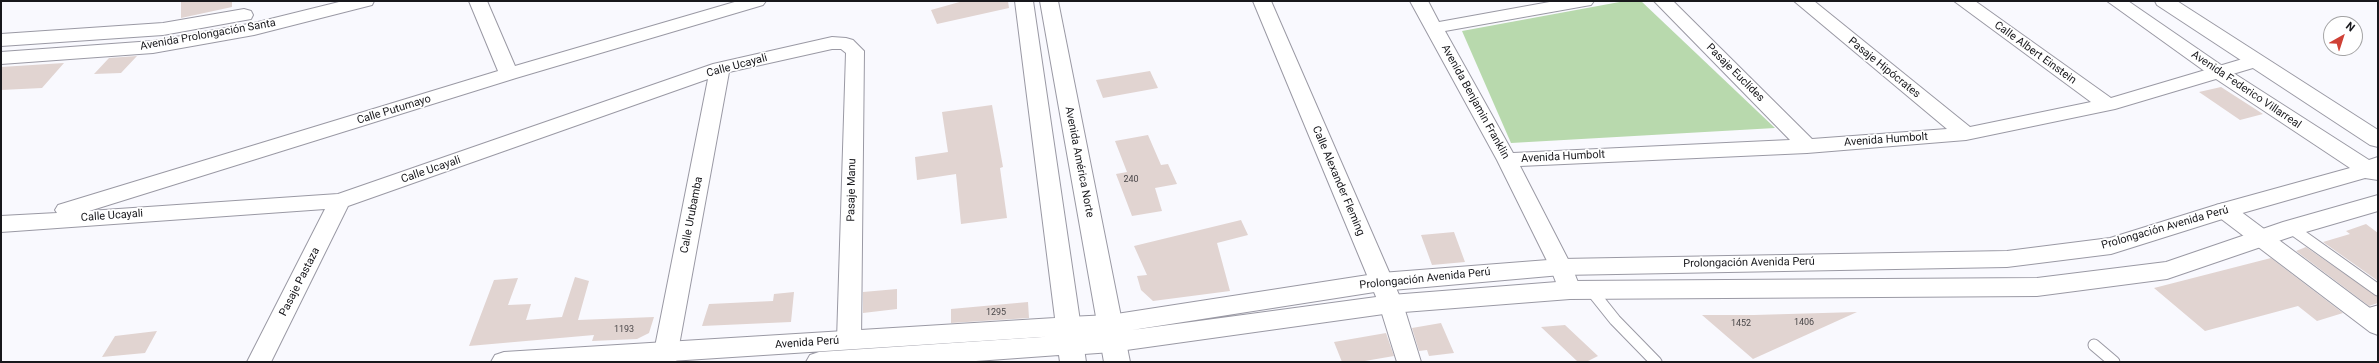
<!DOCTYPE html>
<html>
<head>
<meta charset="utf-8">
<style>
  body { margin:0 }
  #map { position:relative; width:2379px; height:363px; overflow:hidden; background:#f9f9fe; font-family:Roboto,sans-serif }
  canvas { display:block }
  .frame { position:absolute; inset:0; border:2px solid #18181c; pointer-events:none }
  .north { position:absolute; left:2323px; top:16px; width:40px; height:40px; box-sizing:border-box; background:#fff; border:1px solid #a3a3a4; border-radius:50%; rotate:39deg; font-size:11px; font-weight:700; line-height:16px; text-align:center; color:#18181c }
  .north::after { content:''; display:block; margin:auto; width:14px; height:18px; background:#cf4136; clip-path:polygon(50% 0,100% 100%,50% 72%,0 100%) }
</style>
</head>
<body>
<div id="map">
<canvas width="2379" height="363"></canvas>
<div class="frame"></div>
<div class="north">N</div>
</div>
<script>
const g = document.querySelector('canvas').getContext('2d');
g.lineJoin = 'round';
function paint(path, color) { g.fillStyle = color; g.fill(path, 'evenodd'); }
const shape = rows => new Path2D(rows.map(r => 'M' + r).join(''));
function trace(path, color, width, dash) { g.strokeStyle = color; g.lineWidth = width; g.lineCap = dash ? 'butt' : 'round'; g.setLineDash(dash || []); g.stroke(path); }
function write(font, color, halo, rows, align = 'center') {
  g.font = font + ' Roboto,sans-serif'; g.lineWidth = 3.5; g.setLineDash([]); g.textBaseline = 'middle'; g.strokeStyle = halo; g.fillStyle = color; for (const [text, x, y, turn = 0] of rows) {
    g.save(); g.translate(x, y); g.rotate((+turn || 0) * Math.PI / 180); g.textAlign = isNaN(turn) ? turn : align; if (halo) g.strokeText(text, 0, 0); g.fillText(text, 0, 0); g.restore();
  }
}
paint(shape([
  [1625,1,1641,1,1775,128,1511,143,1462,31]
]), '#b8d9ad');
paint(shape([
  [181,1,232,1,232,7,181,18],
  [963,1,1008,1,1009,8,937,24,931,10],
  [137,56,121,73,94,74,109,58],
  [64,63,42,88,1,90,1,67],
  [1150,71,1158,88,1103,98,1096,80],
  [2221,87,2263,114,2240,120,2199,92],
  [992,105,1003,167,1000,168,1007,218,961,224,956,174,917,180,915,157,948,152,942,112],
  [1148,135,1161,165,1168,164,1177,184,1155,188,1162,211,1132,216,1116,174,1127,172,1115,141],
  [1241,220,1248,235,1217,243,1230,291,1153,301,1141,290,1137,276,1147,275,1134,246],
  [2366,224,2378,233,2378,281,2323,242,2350,234,2346,231],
  [1454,232,1465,262,1432,265,1421,235],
  [2306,247,2378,297,2378,303,2369,306,2296,251],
  [2271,258,2343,313,2317,321,2298,306,2205,331,2154,288],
  [575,277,589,281,578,320,654,317,649,333,637,339,592,341,594,335,469,346,494,280,518,278,508,305,531,304,526,320,562,317],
  [897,289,897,309,863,313,863,292],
  [794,292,791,322,702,326,709,304,773,301,774,294],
  [1028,302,1029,318,951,323,951,309],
  [1857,312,1753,359,1702,315,1754,315],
  [1441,323,1454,353,1429,356,1427,350,1419,351,1412,328],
  [1565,325,1598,356,1586,362,1578,362,1541,327],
  [157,331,145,353,102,357,115,336],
  [1386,333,1394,356,1359,362,1342,362,1334,342]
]), '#e1d4d1');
const lane = shape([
  [2291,228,2378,290],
  [1591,290,1615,320,1656,362],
  [2364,315,2378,311],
  [2094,345,2114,362]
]);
const street = shape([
  [469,1,487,1,515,66,738,1,766,1,763,5,516,78,89,211,338,194,713,64,832,37,846,38,853,40,864,51,861,340,857,346,849,349,841,346,837,340,846,53,841,49,832,49,729,72,676,362,652,362,708,79,348,206,271,362,247,362,325,209,1,232,1,216,57,213,55,210,58,205,498,71,469,1],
  [1253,1,1271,1,1403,304,1421,362,1397,362,1379,304,1253,1],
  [1410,1,1428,1,1439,22,1555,1,1594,1,1591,5,1585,6,1445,31,1513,153,1790,140,1654,1,1673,1,1812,139,1947,129,1794,1,1814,1,1970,127,2091,102,1954,1,1975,1,2111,98,2256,55,2263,57,2265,61,2263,65,2115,109,1966,140,1807,153,1520,166,1572,267,1581,290,1578,296,1570,298,1562,296,1559,290,1550,267,1497,160,1410,1],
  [2224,203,2232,205,2378,314,2378,335,2370,332,2216,215,2213,210,2216,205,2224,203]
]);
const secondary = shape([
  [343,1,374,1,372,5,254,35,153,53,1,64,1,52,153,41,254,23,343,1],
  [2107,1,2128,1,2224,67,2369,160,2378,157,2378,180,2365,178,2232,216,2111,254,2007,267,1561,275,1381,291,1132,330,1391,295,1570,281,2037,278,2166,262,2283,222,2378,195,2378,211,2299,234,2167,279,2037,296,1570,299,1391,313,1112,352,1070,355,1061,352,1057,345,1061,338,1081,335,1068,335,1059,333,1056,326,1059,319,1068,317,1110,315,1381,273,1561,259,2007,251,2110,238,2216,205,2350,168,2210,75,2107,1],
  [2155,1,2177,1,2378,130,2378,147,2370,145,2157,5,2155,1],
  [244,9,251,11,253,15,251,19,163,35,1,46,1,34,163,23,244,9]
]);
const primary = shape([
  [1015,1,1033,1,1086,362,1060,362,1059,355,962,362,806,362,810,355,819,352,1057,336,655,362,491,362,495,355,504,352,1055,318,1015,1],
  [1040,1,1058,1,1130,362,1104,362,1040,1]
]);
trace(lane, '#9a99a4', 13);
trace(street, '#9a99a4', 2);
trace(secondary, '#9a99a4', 2);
trace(primary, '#9a99a4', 2);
trace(lane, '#fff', 11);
paint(street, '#fff');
paint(secondary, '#fff');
paint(primary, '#fff');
write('9px', '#4a4749', null, [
  ["240",1131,180],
  ["1295",996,313],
  ["1406",1804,323],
  ["1452",1741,324],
  ["1193",624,330]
]);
write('11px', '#18181c', '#fff', [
  ["Avenida Prolongación Santa",208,35,-10],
  ["Calle Albert Einstein",2035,53,36],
  ["Calle Ucayali",737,66,-15],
  ["Pasaje Hipócrates",1884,68,39],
  ["Pasaje Euclides",1735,73,45],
  ["Avenida Federico Villarreal",2246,90,34],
  ["Avenida Benjamin Franklin",1475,102,61],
  ["Calle Putumayo",394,110,-17],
  ["Avenida Humbolt",1886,140,-4],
  ["Avenida Humbolt",1563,157,-3],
  ["Avenida América Norte",1079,162,79],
  ["Calle Ucayali",431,170,-19],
  ["Calle Alexander Fleming",1338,181,67],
  ["Pasaje Manu",852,190,-89],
  ["Calle Urubamba",692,215,-79],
  ["Calle Ucayali",112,216,-4],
  ["Prolongación Avenida Perú",2165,228,-16],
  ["Prolongación Avenida Perú",1749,263,-1],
  ["Prolongación Avenida Perú",1425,279,-6],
  ["Pasaje Pastaza",300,282,-63],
  ["Avenida Perú",807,343,-4]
]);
</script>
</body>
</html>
